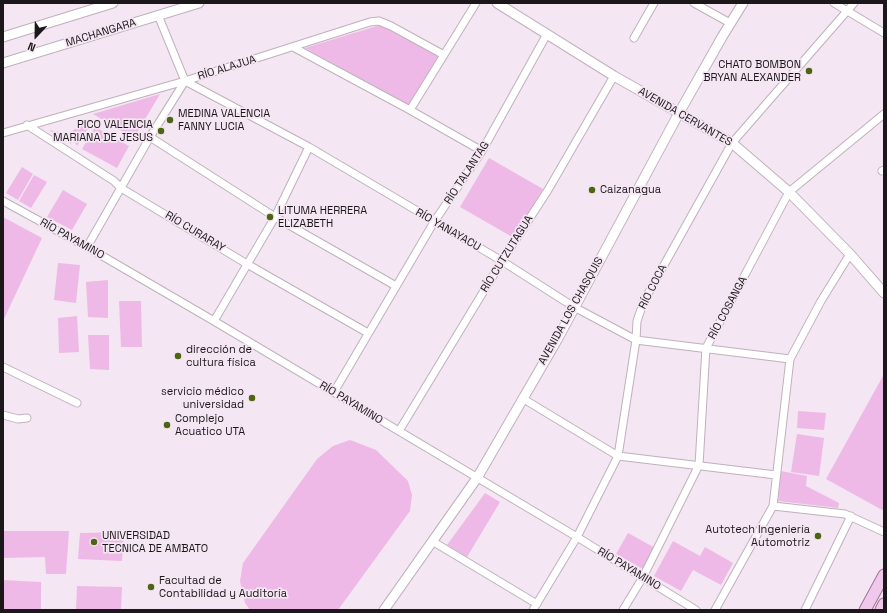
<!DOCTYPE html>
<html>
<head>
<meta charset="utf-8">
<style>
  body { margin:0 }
  #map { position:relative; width:887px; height:613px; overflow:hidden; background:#f4e6f2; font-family:"Space Grotesk",sans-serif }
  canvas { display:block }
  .frame { position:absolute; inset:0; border:4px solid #1c171b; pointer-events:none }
  .north { position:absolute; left:16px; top:16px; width:40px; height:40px; -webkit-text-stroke:3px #f4e6f2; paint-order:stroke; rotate:202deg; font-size:11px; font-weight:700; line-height:16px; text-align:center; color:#1c171b }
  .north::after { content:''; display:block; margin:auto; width:14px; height:18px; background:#1c171b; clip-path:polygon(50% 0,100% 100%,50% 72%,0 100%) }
</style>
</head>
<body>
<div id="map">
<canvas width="887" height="613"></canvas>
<div class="frame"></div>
<div class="north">N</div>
</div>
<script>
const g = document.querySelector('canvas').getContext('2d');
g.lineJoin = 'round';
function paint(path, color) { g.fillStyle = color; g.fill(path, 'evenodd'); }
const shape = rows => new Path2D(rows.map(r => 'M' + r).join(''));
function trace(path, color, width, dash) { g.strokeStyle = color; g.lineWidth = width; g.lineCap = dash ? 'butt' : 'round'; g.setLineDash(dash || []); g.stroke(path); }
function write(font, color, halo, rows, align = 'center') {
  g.font = font + ' "Space Grotesk",sans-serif'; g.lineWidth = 3.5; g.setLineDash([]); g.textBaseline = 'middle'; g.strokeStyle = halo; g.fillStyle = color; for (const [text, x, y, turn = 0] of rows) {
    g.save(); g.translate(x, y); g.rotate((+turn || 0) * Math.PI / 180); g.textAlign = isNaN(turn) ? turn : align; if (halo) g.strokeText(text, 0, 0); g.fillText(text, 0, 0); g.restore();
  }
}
paint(shape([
  [380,25,440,56,409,107,305,48],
  [160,94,134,138,93,114],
  [92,122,77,146,72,137,71,144,49,130,64,133,71,136,73,130],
  [95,127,129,146,117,168,82,149],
  [489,158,543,189,514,238,460,207],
  [22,167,33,174,18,200,6,193],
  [34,175,47,182,31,208,19,201],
  [63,190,87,204,72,230,47,217],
  [3,217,42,238,3,321],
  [58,263,80,265,76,303,54,300],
  [108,280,108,318,88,317,86,282],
  [119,301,141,301,142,347,121,347],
  [77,316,79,352,59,353,58,318],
  [88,335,109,335,109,370,90,369],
  [884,374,884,511,826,479],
  [798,411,826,413,824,430,797,428],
  [797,434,824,438,819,476,791,472],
  [350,440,376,450,408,481,412,495,410,511,338,610,250,610,245,603,240,581,243,563,317,459,333,446],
  [781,471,807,476,806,486,839,503,838,508,778,501],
  [485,493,500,502,467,557,447,545],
  [3,531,69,531,66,574,46,574,45,557,3,558],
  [124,532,122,561,78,559,80,533],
  [628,533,655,548,643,569,616,554],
  [673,541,700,556,705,547,733,563,721,585,693,570,681,591,654,576],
  [3,580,41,582,41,610,3,610],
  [77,586,122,587,121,610,76,610]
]), '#eeb9e6');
const minor = shape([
  [694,3,730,23],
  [834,3,884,33],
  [158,15,185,81,309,147,502,261,574,307,636,340,790,359],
  [634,38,654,3],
  [293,47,410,110,482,151],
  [410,110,476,3],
  [27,125,114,181,121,188,247,264,368,333],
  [3,133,185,81,370,22,379,21,391,26,444,55],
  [150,137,275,217,396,286],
  [882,171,884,170],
  [3,201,87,247,214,321,577,537,696,610],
  [87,247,150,137,185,81],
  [214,321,275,217,309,147],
  [3,367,77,403],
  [334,392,434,222,482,151,547,34],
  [522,398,618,456,776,475],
  [3,415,18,419,27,418],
  [399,431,502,261,548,190,614,76],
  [773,506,845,514,884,532],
  [432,541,537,604],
  [533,610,577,537,618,456,636,340,637,321,644,301,732,143,854,3],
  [623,610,643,577,699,465,706,348,789,192,884,114],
  [715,610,773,506,790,359,821,301,850,254],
  [805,610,851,516]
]);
const tertiary = shape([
  [497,3,614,76,732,143,789,192,850,254,884,293],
  [3,37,113,3],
  [3,63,199,3],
  [384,610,477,478,557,340,679,113,722,37,743,3]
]);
const primary = shape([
  [865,610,884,575],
  [881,610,884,604]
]);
trace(minor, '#bfb1bc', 9);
trace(tertiary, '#bfb1bc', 11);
trace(primary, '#9f7399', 13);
trace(minor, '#fff', 7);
trace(tertiary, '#fff', 9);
trace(primary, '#f0c8eb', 11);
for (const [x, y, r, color] of [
  [809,71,4,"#4d6513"],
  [170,120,4,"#4d6513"],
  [161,131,4,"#4d6513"],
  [592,190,4,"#4d6513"],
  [270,217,4,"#4d6513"],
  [178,356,4,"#4d6513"],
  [252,398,4,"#4d6513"],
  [167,425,4,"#4d6513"],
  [818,536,4,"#4d6513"],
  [94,542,4,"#4d6513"],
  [151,587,4,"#4d6513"]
]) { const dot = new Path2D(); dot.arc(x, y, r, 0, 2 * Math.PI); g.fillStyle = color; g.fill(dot); trace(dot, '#f4e6f2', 1.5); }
write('11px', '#1c171b', '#f4e6f2', [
  ["MACHANGARA",101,33,-17],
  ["RÍO ALAJUA",227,68,-17],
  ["AVENIDA CERVANTES",685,117,30],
  ["RÍO TALANTAG",467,173,-57],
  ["RÍO YANAYACU",448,230,30],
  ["RÍO CURARAY",195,232,31],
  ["RÍO PAYAMINO",72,239,29],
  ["RÍO CUTZUTAGUA",507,254,-58],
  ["RÍO COCA",653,287,-63],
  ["RÍO COSANGA",728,308,-62],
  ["AVENIDA LOS CHASQUIS",571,311,-61],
  ["RÍO PAYAMINO",351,403,31],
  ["RÍO PAYAMINO",629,569,31]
]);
write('11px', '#1c171b', '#f4e6f2', [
  ["CHATO BOMBON",801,65,"right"],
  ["BRYAN ALEXANDER",801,78,"right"],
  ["MEDINA VALENCIA",178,114],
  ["FANNY LUCIA",178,127],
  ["PICO VALENCIA",153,125,"right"],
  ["MARIANA DE JESUS",153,138,"right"],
  ["Caizanagua",600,190],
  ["LITUMA HERRERA",278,211],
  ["ELIZABETH",278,224],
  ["dirección de",186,350],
  ["cultura física",186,363],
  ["servicio médico",244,392,"right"],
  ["universidad",244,405,"right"],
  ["Complejo",175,419],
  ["Acuatico UTA",175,432],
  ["Autotech Ingeniería",810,530,"right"],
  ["Automotriz",810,543,"right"],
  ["UNIVERSIDAD",102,536],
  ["TECNICA DE AMBATO",102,549],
  ["Facultad de",159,581],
  ["Contabilidad y Auditoría",159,594]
], 'left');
</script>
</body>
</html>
